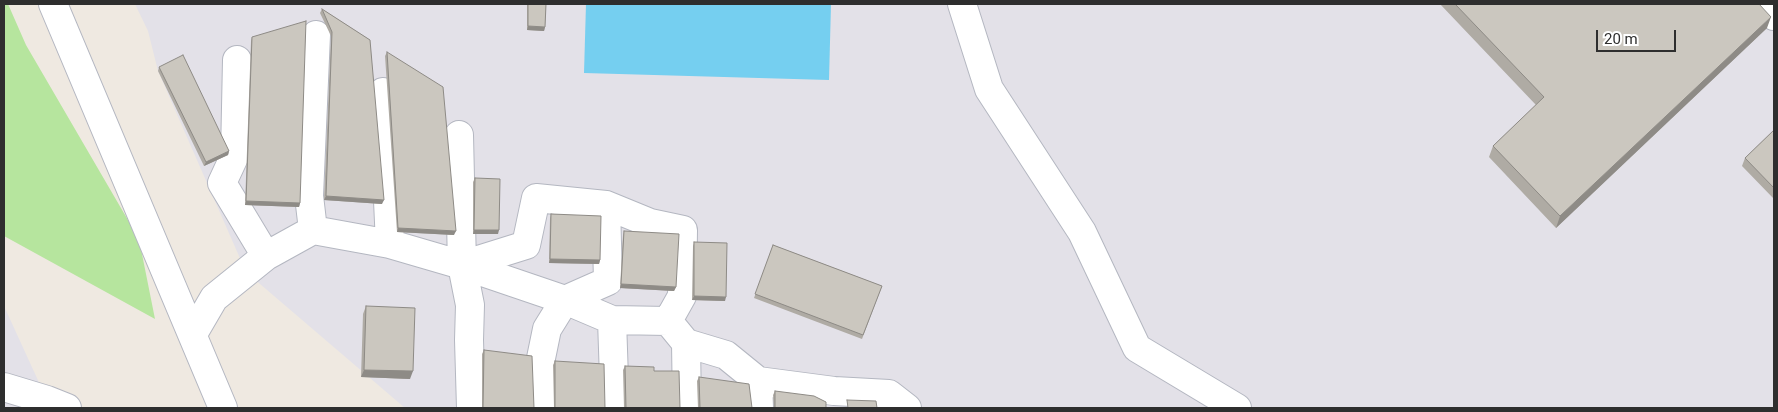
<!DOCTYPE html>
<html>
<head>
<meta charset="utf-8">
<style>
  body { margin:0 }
  #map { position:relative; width:1778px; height:412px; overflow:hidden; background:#efe9e1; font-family:Roboto,sans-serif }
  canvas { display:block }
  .frame { position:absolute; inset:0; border:5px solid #2e2e2e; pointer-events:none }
  .scale { position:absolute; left:1596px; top:30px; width:80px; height:22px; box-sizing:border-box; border:2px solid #2e2e2e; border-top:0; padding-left:6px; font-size:15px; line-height:18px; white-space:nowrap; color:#2e2e2e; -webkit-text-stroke:4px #fff; paint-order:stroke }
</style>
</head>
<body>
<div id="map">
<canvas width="1778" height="412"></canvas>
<div class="frame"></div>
<div class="scale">20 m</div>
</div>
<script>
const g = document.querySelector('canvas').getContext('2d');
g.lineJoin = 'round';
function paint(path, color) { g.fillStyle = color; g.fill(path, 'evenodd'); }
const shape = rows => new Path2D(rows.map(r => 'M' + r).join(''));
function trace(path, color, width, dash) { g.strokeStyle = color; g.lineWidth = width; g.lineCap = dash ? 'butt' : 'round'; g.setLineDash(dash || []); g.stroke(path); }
paint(shape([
  [135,4,1774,4,1774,408,405,408,246,272,158,71,148,31],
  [4,306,47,400,50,408,4,408]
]), '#e3e1e8');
paint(shape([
  [4,4,8,4,26,45,139,239,155,319,4,236]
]), '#b6e59e');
paint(shape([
  [586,4,831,4,829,80,584,73]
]), '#75cff0');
const minor = shape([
  [53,4,223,408],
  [962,4,989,89,1082,232,1137,348,1237,408],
  [1763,4,1774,16],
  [237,60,235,155,222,183,266,256],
  [383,92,390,244],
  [459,135,462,265,470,305,469,340,471,408],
  [313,230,309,196,316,35],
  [462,265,526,245,536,198,606,205,650,223,683,230,682,296,668,321],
  [612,320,615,408],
  [193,334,214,298,266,256,313,230,390,244,462,265,565,300,612,320,668,321,686,343,726,355,758,381,834,391,889,394,907,408],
  [686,343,687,408],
  [758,381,759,408],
  [4,387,47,400,67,408],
  [541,408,540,363,547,329,565,300,608,281,606,205]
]);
trace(minor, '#b4b7c1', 30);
trace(minor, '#fff', 28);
paint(shape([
  [527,4,546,4,545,27,544,31,527,30],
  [1440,4,1759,4,1767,28,1556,228,1489,157,1493,146,1536,105],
  [322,9,370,40,382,204,324,200,331,36,320,13],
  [252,37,300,203,299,207,245,205,251,41],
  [387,52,454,235,397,232,385,56],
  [159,67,229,151,228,155,204,166,158,71],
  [1774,130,1774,199,1742,166,1745,158],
  [475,178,498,234,473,234,473,182],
  [551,214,600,260,599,264,549,263,550,218],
  [624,231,676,287,674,291,620,288,623,235],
  [694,242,725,301,692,300,693,246],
  [773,245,882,286,862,339,754,298],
  [366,306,410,379,361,377,363,314],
  [484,350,534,408,482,408,482,354],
  [555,361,605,408,554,408,553,365],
  [625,366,654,371,680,408,624,408,623,370],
  [699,377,752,408,698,408,697,381],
  [775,391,826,408,774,408,773,395]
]), '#afaba4');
paint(shape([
  [1771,17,1767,28,1556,228,1560,216],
  [528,26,545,27,544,31,527,30],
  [229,151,228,155,204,166,206,162],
  [326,196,384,200,382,204,324,200],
  [246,201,300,203,299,207,245,205],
  [398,228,456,231,454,235,397,232],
  [474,230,499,230,498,234,473,234],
  [550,259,600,260,599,264,549,263],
  [621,284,676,287,674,291,620,288],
  [694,296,726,297,725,301,692,300],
  [364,370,413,371,410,379,361,377]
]), '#8e8b86');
const building = shape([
  [528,4,546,4,545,27,528,26,528,4],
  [1455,4,1759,4,1771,17,1560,216,1493,146,1544,97,1455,4],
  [322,9,370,40,384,200,326,196,332,32,322,9],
  [306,21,300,203,246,201,252,37,306,21],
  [387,52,443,87,456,231,398,228,387,52],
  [183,55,229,151,206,162,159,67,183,55],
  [1774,130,1774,188,1745,158,1774,130],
  [475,178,500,179,499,230,474,230,475,178],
  [551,214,601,216,600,260,550,259,551,214],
  [624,231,679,234,676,287,621,284,624,231],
  [694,242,727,243,726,297,694,296,694,242],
  [773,245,882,286,863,335,755,294,773,245],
  [366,306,415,308,413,371,364,370,366,306],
  [484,350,532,356,534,408,483,408,484,350],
  [555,361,604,364,605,408,555,408,555,361],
  [625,366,654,367,654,371,679,371,680,408,626,408,625,366],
  [699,377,749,384,752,408,700,408,699,377],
  [775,391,814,396,826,402,826,408,775,408,775,391],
  [847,400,876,401,877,408,848,408,847,400]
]);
paint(building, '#cbc7bf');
trace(building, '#8e8b86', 1);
</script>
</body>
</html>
